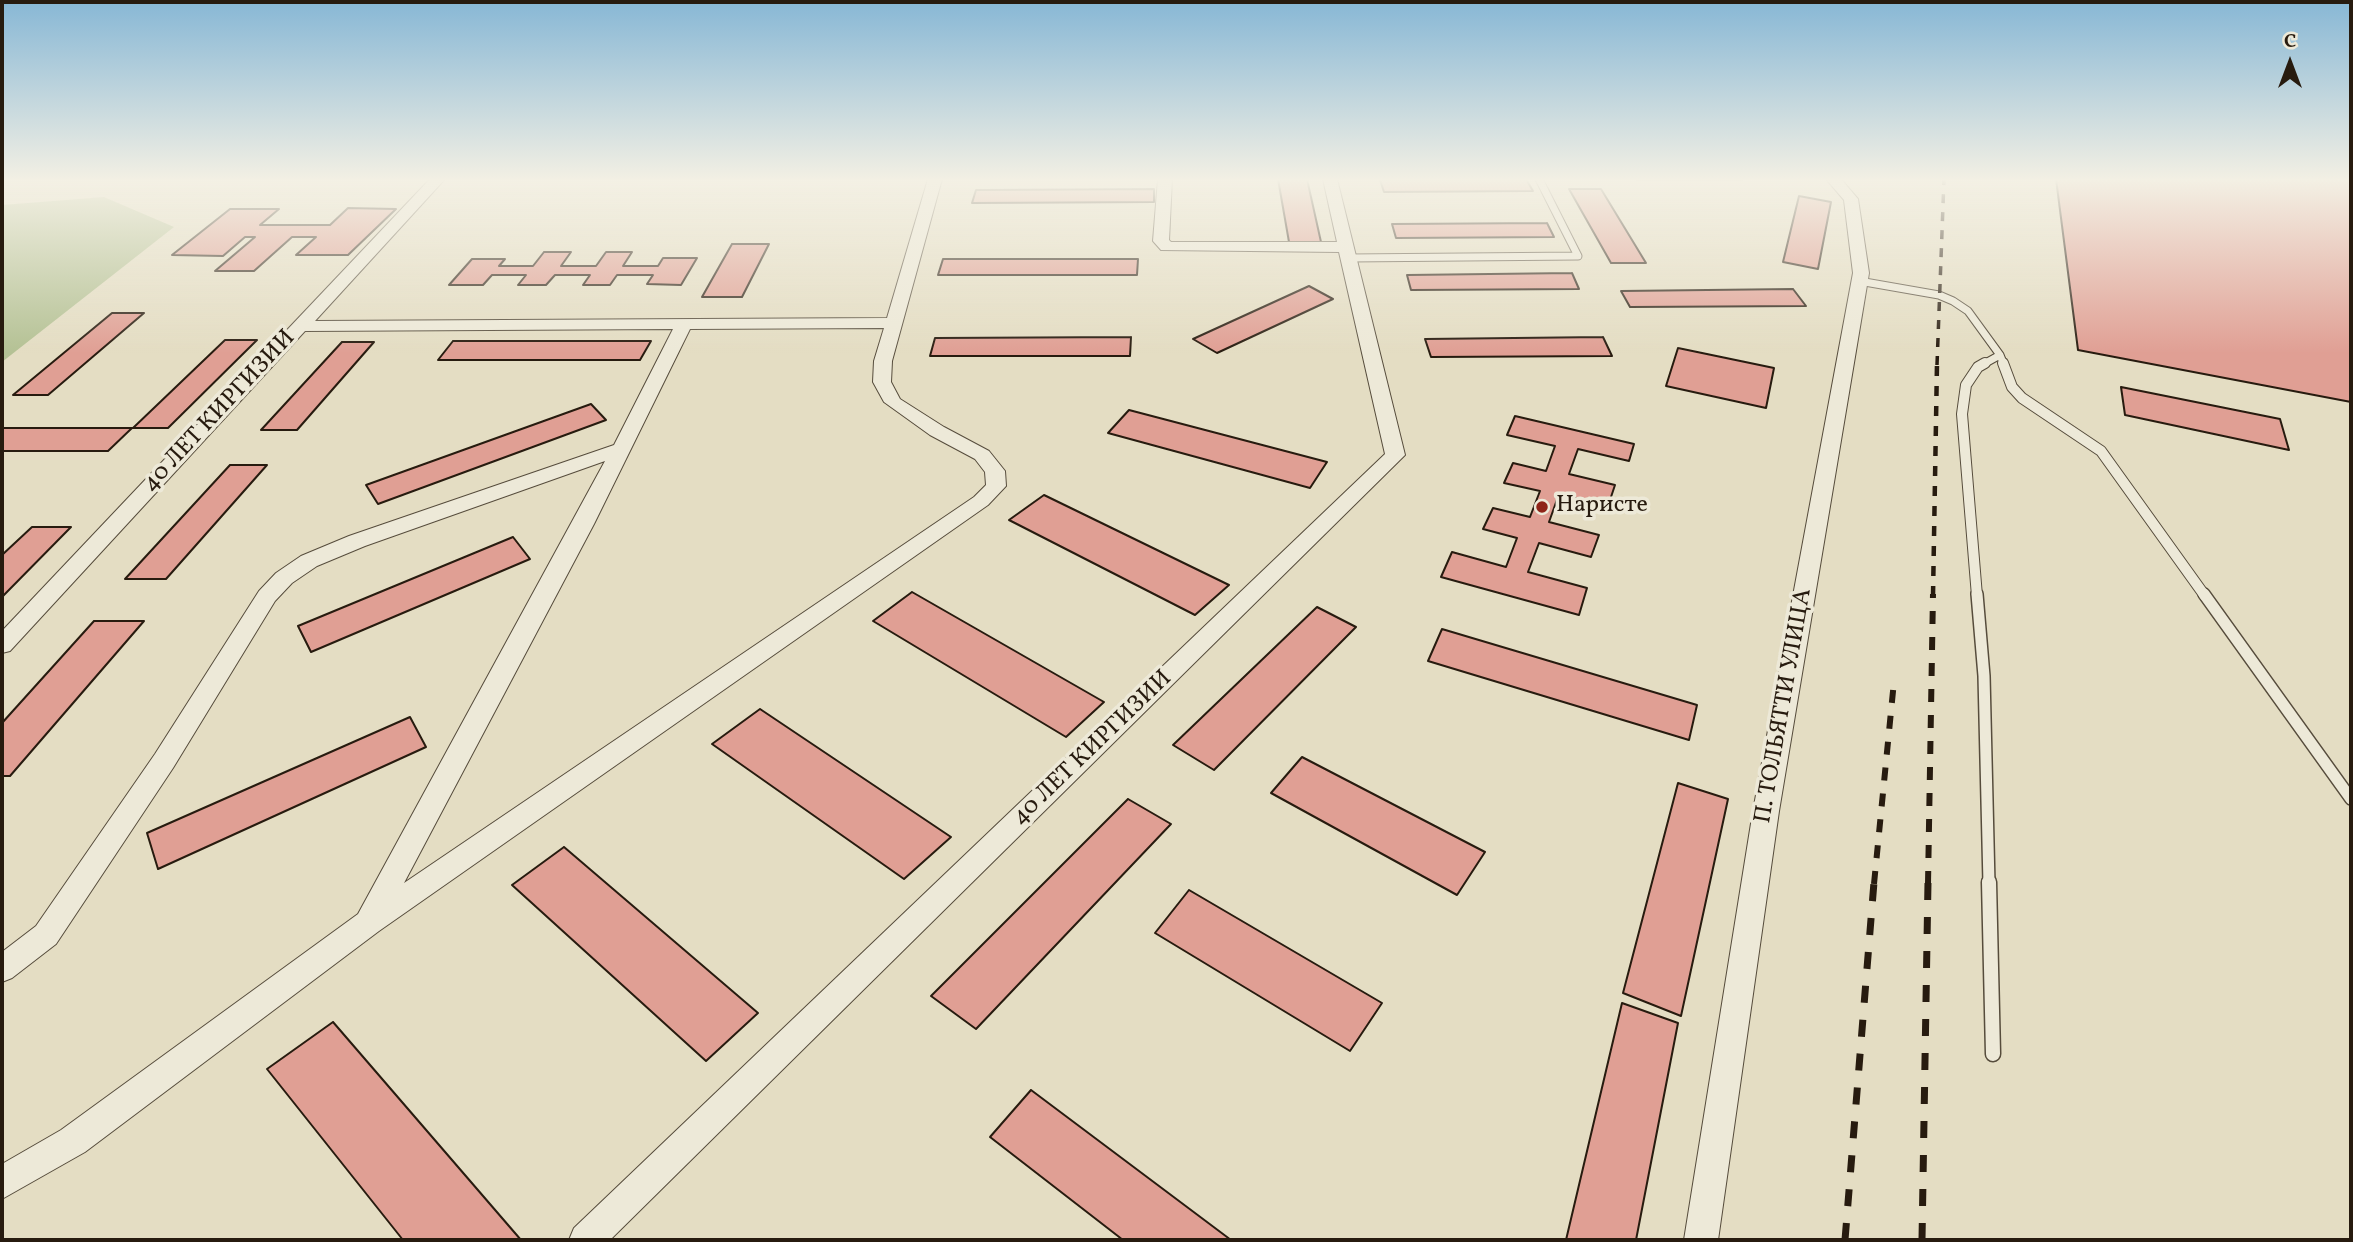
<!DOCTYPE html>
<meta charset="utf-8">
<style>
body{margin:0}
#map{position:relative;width:2353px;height:1242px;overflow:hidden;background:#e4ddc3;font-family:Vollkorn,serif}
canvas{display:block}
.frame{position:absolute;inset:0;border:4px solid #271b0f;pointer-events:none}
.north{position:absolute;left:2255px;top:28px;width:70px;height:70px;-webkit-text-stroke:5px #ede9d8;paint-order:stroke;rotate:0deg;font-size:19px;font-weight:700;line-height:28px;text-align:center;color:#271b0f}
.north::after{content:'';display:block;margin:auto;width:24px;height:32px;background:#271b0f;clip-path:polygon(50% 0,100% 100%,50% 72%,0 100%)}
</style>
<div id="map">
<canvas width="2353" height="1242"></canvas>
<div class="frame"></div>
<div class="north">С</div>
</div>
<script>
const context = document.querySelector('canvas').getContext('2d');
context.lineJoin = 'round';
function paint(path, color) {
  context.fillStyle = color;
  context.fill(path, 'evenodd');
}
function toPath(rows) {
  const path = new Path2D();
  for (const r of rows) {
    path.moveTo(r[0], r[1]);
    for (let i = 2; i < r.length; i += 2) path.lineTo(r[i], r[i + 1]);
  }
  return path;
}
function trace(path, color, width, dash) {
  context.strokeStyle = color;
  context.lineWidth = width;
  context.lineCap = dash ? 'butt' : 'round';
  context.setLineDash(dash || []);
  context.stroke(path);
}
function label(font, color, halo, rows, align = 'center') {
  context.font = font + ' Vollkorn,serif';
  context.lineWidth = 7;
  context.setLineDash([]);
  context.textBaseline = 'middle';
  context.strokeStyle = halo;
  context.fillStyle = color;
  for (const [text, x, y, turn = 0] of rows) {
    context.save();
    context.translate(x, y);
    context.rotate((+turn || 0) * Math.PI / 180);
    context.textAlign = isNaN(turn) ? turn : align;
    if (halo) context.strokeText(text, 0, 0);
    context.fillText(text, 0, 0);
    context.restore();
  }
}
paint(toPath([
 [104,197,174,227,2,362,2,205]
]), '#b4c194');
const building = toPath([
 [1278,179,1307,179,1321,242,1289,242,1278,179],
 [1526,179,1533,191,1384,192,1380,180,1526,179],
 [1636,179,1783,179,1637,180,1636,179],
 [2056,179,2351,179,2351,402,2078,350,2056,179],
 [1154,189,1154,202,972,203,976,190,1154,189],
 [1569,189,1601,189,1646,263,1611,263,1569,189],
 [1799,196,1831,202,1818,269,1783,262,1799,196],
 [348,208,396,209,348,255,296,255,316,237,292,237,254,271,215,271,255,237,245,237,223,256,172,255,230,209,279,209,260,225,330,225,348,208],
 [1547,223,1554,237,1396,238,1392,224,1547,223],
 [732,244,769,244,742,297,702,297,732,244],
 [544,252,571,252,561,266,596,266,606,252,632,252,623,266,658,266,663,258,697,258,681,285,647,284,653,275,617,275,610,285,583,285,590,275,555,275,546,285,518,285,526,275,492,275,483,285,449,285,472,259,505,259,499,266,533,266,544,252],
 [943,259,1138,259,1137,275,938,275,943,259],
 [1572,273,1579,289,1411,290,1407,275,1572,273],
 [1309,286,1333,299,1217,353,1193,339,1309,286],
 [1793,289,1806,306,1630,307,1621,291,1793,289],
 [112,313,144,313,48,395,13,395,112,313],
 [1131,337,1130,356,930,356,935,338,1131,337],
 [1603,337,1612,356,1431,357,1425,339,1603,337],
 [225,340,257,340,168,428,133,428,225,340],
 [453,341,651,341,640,360,438,360,453,341],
 [342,342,374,342,297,430,261,430,342,342],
 [1678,348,1774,368,1766,408,1666,386,1678,348],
 [2121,387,2280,419,2289,450,2125,415,2121,387],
 [591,404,606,420,378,504,366,485,591,404],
 [1129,410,1327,462,1310,488,1108,433,1129,410],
 [1515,416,1634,444,1629,461,1578,449,1569,474,1615,485,1608,506,1559,494,1549,522,1599,535,1591,557,1539,543,1528,572,1587,588,1579,615,1441,577,1452,552,1506,567,1517,538,1483,529,1493,508,1530,517,1540,491,1504,483,1513,463,1546,471,1555,446,1507,435,1515,416],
 [2,428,132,428,108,451,2,451,2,428],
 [230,465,267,465,166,579,125,579,230,465],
 [1044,495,1229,585,1195,615,1009,520,1044,495],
 [32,527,71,527,2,597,2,555,32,527],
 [513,537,530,559,311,652,298,626,513,537],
 [912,592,1104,702,1066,737,873,621,912,592],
 [1317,607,1356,627,1214,770,1173,745,1317,607],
 [94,621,144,621,10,776,2,776,2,723,94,621],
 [1442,629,1697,705,1689,740,1428,661,1442,629],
 [760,709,951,837,904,879,712,744,760,709],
 [410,717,426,747,158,869,147,833,410,717],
 [1302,757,1485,852,1457,895,1271,793,1302,757],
 [1678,783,1728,799,1681,1016,1623,993,1678,783],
 [1128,799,1171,824,976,1029,931,996,1128,799],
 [564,847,758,1013,706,1061,512,885,564,847],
 [1189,890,1382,1003,1350,1051,1155,933,1189,890],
 [1622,1003,1678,1023,1636,1240,1566,1240,1622,1003],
 [333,1022,521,1240,403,1240,267,1069,333,1022],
 [1031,1090,1231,1240,1123,1240,990,1137,1031,1090]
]);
paint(building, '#e09f94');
trace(building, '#271b0f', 2);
const serviceFar3 = toPath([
 [1349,258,1578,256,1539,179],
 [1859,281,1939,295,1953,301,1968,311,2000,355,2004,365],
 [1982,365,2000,355]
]);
const serviceFar2 = toPath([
 [2003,363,2012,387,2022,398,2101,451,2205,596],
 [1977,596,1962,414,1966,385,1978,367,1985,363]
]);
const serviceFar1 = toPath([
 [1977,594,1984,676,1989,884],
 [2204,594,2351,799]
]);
const service = toPath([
 [1989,882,1993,1054]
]);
const minor = toPath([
 [430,179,445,179,315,321,887,318,928,179,942,179,892,361,891,382,900,399,944,427,989,451,1005,471,1006,486,988,505,379,931,85,1152,2,1199,2,1164,61,1130,358,914,605,461,365,546,317,566,292,583,275,601,173,768,56,944,12,978,2,982,2,952,36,926,155,754,259,591,276,573,301,556,349,536,614,445,673,329,305,331,10,651,2,653,2,631,430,179],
 [884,328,874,361,873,382,884,402,930,435,975,459,985,472,986,485,974,497,404,883,594,524,690,329,884,328],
 [1158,179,1172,179,1169,240,1171,242,1337,242,1323,179,1337,179,1405,455,610,1240,569,1240,574,1228,1385,454,1339,252,1161,250,1153,241,1158,179],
 [1826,179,1841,179,1858,199,1869,273,1779,811,1718,1240,1684,1240,1753,811,1853,273,1844,200,1826,179]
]);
trace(serviceFar3, '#564c3c', 9);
trace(serviceFar2, '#564c3c', 12);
trace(serviceFar1, '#564c3c', 14);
trace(service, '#564c3c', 17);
trace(minor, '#564c3c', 2);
trace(serviceFar3, '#ede9d8', 7);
trace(serviceFar2, '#ede9d8', 10);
trace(serviceFar1, '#ede9d8', 11);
trace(service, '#ede9d8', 14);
paint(minor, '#ede9d8');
trace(toPath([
 [1937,365,1944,179]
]), '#271b0f', 3.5, [9, 9]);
trace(toPath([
 [1933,596,1937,363]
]), '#271b0f', 4.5, [10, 10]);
trace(toPath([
 [1874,884,1894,681],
 [1928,884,1933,594]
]), '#271b0f', 6, [13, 13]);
trace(toPath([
 [1845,1240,1874,882],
 [1922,1240,1928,882]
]), '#271b0f', 7, [17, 17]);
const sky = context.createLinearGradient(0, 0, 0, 353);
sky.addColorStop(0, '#87b7d5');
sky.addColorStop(0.51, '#f3f0e4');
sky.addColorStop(1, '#f3f0e400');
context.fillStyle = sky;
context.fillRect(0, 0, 2353, 353);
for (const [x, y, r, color] of [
 [1542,507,7,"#8f2418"]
]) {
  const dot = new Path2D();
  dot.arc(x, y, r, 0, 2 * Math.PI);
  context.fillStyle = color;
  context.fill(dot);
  trace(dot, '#ede9d8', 2.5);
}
label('24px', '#271b0f', '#ede9d8', [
 ["40 ЛЕТ КИРГИЗИИ",220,412,-47],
 ["П. ТОЛЬЯТТИ УЛИЦА",1785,706,-80],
 ["40 ЛЕТ КИРГИЗИИ",1093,749,-44]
]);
label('24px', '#271b0f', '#ede9d8', [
 ["Наристе",1556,507]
], 'left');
</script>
